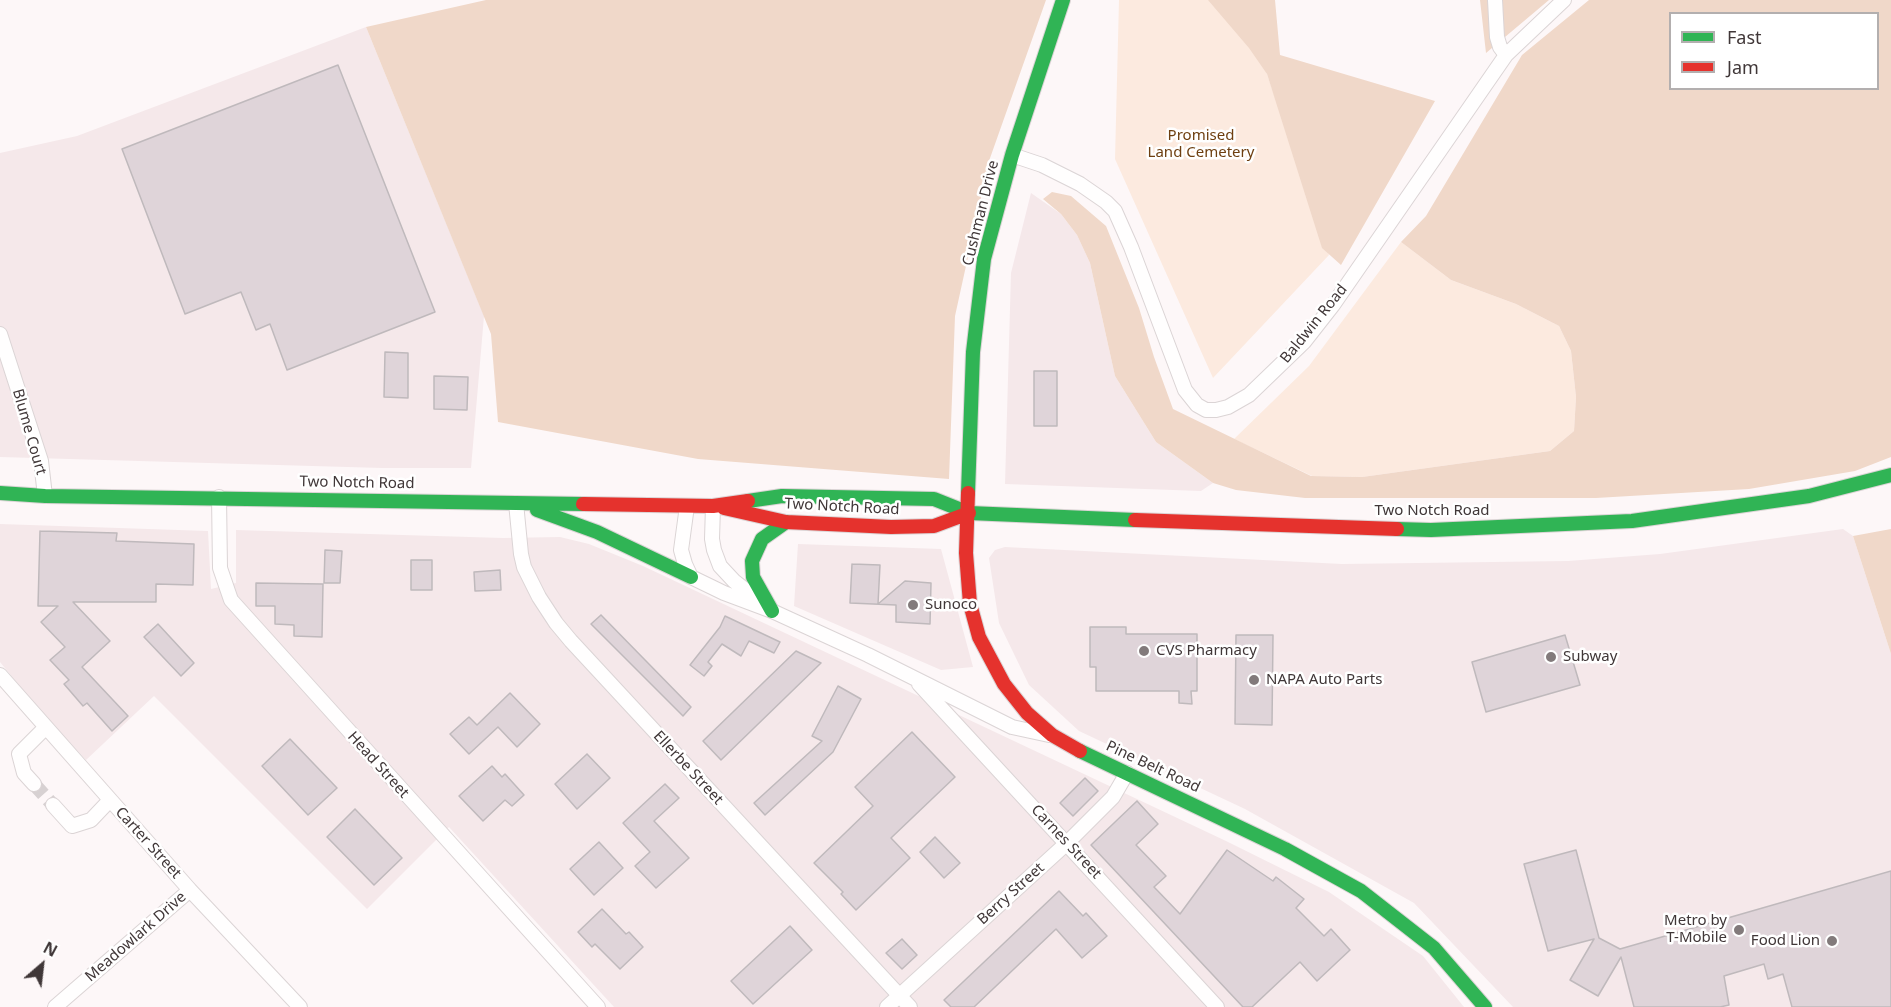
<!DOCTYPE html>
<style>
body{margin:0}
#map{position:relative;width:1891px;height:1007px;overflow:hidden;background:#fdf7f8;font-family:"Noto Sans",sans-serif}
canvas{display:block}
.legend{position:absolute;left:1669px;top:12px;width:210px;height:78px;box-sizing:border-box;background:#fff;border:2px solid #b3afaf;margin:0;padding:8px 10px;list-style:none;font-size:18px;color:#403738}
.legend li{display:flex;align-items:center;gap:12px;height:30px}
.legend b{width:30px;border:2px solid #b3afaf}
.north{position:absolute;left:12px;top:935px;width:60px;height:60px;-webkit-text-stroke:4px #fff;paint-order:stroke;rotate:28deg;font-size:16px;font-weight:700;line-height:24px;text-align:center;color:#403738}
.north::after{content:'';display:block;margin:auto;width:21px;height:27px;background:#403738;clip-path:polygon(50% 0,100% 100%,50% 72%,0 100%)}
</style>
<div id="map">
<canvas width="1891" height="1007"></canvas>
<ul class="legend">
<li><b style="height:8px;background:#30b455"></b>Fast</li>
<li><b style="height:8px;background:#e5322d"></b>Jam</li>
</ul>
<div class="north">N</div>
</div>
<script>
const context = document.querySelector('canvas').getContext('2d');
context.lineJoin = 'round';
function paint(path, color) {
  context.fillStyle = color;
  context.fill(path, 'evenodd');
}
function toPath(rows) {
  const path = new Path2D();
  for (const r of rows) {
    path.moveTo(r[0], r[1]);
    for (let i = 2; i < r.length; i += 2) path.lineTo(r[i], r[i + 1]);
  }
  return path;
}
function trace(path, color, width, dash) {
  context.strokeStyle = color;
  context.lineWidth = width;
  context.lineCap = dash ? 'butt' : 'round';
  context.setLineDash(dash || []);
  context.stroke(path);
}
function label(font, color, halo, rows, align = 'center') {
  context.font = font + ' "Noto Sans",sans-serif';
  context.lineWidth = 5;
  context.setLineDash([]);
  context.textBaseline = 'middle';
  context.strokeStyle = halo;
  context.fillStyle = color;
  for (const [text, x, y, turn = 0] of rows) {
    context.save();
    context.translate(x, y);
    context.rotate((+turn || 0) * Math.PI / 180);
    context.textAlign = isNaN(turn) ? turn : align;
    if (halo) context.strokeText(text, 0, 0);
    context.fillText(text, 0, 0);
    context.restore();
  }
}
paint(toPath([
 [366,27,484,316,471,468,382,468,0,457,0,153,77,136],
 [1031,193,1061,214,1077,235,1090,263,1115,376,1156,442,1213,483,1201,491,1005,484,1011,273],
 [0,524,208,531,211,589,236,583,236,530,503,538,560,537,589,544,643,566,1226,841,1329,892,1423,956,1464,1007,614,1007,449,827,367,909,154,696,86,760,35,705,0,662],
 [1843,529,1853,536,1891,654,1891,1007,1513,1007,1414,903,1245,809,1079,731,1029,685,999,623,989,558,995,550,1005,547,1342,564,1568,561,1660,554],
 [798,544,941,549,973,667,941,670,794,606]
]), '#f5e8ea');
paint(toPath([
 [1119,0,1246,0,1267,74,1329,255,1213,378,1115,159],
 [1401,242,1451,280,1516,304,1559,326,1571,351,1576,397,1574,431,1550,451,1362,477,1312,476,1234,439,1309,366]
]), '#fceadf');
paint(toPath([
 [486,0,1046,0,989,161,955,316,949,479,698,459,498,422,491,334,366,27],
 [1208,0,1275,0,1280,55,1435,101,1341,265,1322,248,1267,74,1249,48],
 [1480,0,1549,0,1486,53],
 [1589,0,1891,0,1891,457,1855,471,1749,489,1596,498,1305,498,1236,490,1213,483,1156,442,1115,376,1090,263,1077,235,1061,214,1043,199,1052,192,1071,196,1106,226,1139,308,1154,357,1173,409,1311,476,1362,477,1550,451,1574,431,1576,397,1571,351,1559,326,1516,304,1451,280,1401,242,1426,216,1522,55],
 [1670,14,1878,14,1878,88,1670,88],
 [1891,529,1891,654,1853,536]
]), '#f0d8c9');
const building = toPath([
 [338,65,435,312,287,370,270,324,256,330,241,292,185,314,122,149,338,65],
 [385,352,408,353,408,398,384,397,385,352],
 [1034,371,1057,371,1057,426,1034,426,1034,371],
 [434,376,468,377,467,410,434,409,434,376],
 [40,531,117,533,116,541,194,544,193,585,156,584,156,602,73,602,110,641,82,667,128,716,112,731,87,703,83,706,64,684,69,680,50,660,65,647,41,622,58,606,38,606,40,531],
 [325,550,342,551,340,583,324,583,325,550],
 [411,560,432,560,432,590,411,590,411,560],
 [852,564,880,565,878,604,905,581,931,583,930,624,896,622,896,605,850,603,852,564],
 [500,570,501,590,475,591,474,572,500,570],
 [256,583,323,584,322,637,294,636,294,625,275,624,275,606,256,606,256,583],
 [601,615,691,707,683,716,591,624,601,615],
 [725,616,780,642,774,653,749,641,741,656,722,644,708,662,712,666,704,676,690,665,720,627,725,616],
 [158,624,194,663,181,676,144,637,158,624],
 [1090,627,1126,627,1126,634,1197,634,1197,691,1191,691,1192,704,1179,703,1179,691,1096,691,1096,667,1090,667,1090,627],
 [1236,635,1273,635,1272,725,1235,724,1236,635],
 [1565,635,1580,685,1486,712,1472,662,1565,635],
 [796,651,821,663,721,760,703,741,796,651],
 [838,686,861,699,833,752,765,815,754,803,822,741,812,736,838,686],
 [510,693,540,724,517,747,498,727,469,754,450,734,469,717,477,725,510,693],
 [912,732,955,777,891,838,910,858,856,910,841,894,843,892,814,863,873,806,855,787,912,732],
 [290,739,337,788,308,815,262,766,290,739],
 [587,754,610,778,577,809,555,784,587,754],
 [492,766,502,777,505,774,524,795,512,806,505,800,483,821,459,796,492,766],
 [1085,778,1098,791,1073,816,1060,803,1085,778],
 [665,784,679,798,654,821,689,858,656,888,635,866,650,852,623,823,665,784],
 [1137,801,1158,824,1136,845,1166,876,1154,887,1180,914,1227,850,1273,881,1276,877,1304,899,1296,908,1324,936,1331,929,1350,950,1317,981,1300,962,1252,1007,1243,1007,1091,845,1137,801],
 [355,809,402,858,374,885,327,837,355,809],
 [935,837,960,863,944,878,920,852,935,837],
 [599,842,623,868,594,895,570,869,599,842],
 [1576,850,1599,938,1620,949,1891,871,1891,1007,1792,1007,1783,974,1768,979,1764,964,1724,976,1729,1005,1720,1007,1634,1007,1621,957,1598,996,1570,980,1594,939,1548,951,1524,864,1576,850],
 [1059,891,1083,916,1086,913,1107,936,1082,958,1056,929,974,1007,951,1007,944,1000,1059,891],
 [602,909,626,934,629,932,643,947,620,969,595,944,592,947,578,932,602,909],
 [790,926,812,950,753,1004,731,981,790,926],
 [902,939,917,955,902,969,886,953,902,939]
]);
paint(building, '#dfd4d9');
trace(building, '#bfb9bc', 1.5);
trace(toPath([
 [34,784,53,805]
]), '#d7d1d2', 14, [14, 7]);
const street = toPath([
 [1495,0,1497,37,1500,47,1506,55],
 [1012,155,1042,165,1080,184,1106,202,1115,211,1131,247,1185,390,1197,405,1206,410,1216,410,1228,407,1249,395,1304,342,1333,305,1506,55,1564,0],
 [0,334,41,461,45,496],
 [219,497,220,568,231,600,598,1007],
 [516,503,521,554,524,567,539,597,556,623,571,641,910,1007],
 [687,506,681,550,685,564,691,577,724,593,772,611,868,655,1012,727,1049,735],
 [713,506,712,539,714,550,720,566,734,581,763,604],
 [0,675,190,890,300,1007],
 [919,684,1217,1007],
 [34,784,24,773,19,754,45,728],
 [53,805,72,826,91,820,110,800],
 [55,1007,190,890],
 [887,1007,1067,843,1113,797,1127,773]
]);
const fast = toPath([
 [0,493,45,496,583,504],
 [968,493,973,352,984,259,1012,155,1063,0],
 [748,501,782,496,934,499,969,513,1135,520],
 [537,510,597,532,691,577],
 [1397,529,1431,530,1632,521,1809,496,1891,475],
 [772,611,753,577,752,561,762,539,786,522],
 [1080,751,1285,849,1361,891,1434,948,1485,1007]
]);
const jam = toPath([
 [968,493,966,553,970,604,979,637,1004,684,1027,713,1052,735,1080,751],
 [583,504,713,506,748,501],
 [724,508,786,522,891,527,934,526,969,513],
 [1135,520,1397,529]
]);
trace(street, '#dbd4d5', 16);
trace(fast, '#dbd4d5', 16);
trace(jam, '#dbd4d5', 16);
trace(street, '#fffefe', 14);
trace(fast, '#30b455', 14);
trace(jam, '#e5322d', 14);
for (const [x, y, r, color] of [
 [913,605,6,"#827a7b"],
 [1144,651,6,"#827a7b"],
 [1551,657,6,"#827a7b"],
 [1254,680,6,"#827a7b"],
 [1739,930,6,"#827a7b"],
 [1832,941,6,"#827a7b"]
]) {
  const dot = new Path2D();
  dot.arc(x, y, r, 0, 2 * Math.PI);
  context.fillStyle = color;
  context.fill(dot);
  trace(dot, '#fff', 2);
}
label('15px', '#6e3f10', '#fff', [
 ["Promised",1201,136],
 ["Land Cemetery",1201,153]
]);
label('15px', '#403738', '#fff', [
 ["Cushman Drive",981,213,-76],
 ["Baldwin Road",1314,324,-51],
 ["Blume Court",29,432,74],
 ["Two Notch Road",357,483,1],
 ["Two Notch Road",842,507,3],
 ["Two Notch Road",1432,511],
 ["Head Street",378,765,48],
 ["Pine Belt Road",1153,767,25],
 ["Ellerbe Street",688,768,47],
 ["Carnes Street",1066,842,47],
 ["Carter Street",148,843,48],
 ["Berry Street",1011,894,-42],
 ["Meadowlark Drive",136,937,-41]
]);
label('15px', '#403738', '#fff', [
 ["Sunoco",925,605],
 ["CVS Pharmacy",1156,651],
 ["Subway",1563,657],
 ["NAPA Auto Parts",1266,680],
 ["Metro by",1727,921,"right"],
 ["T-Mobile",1727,938,"right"],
 ["Food Lion",1820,941,"right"]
], 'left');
</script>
